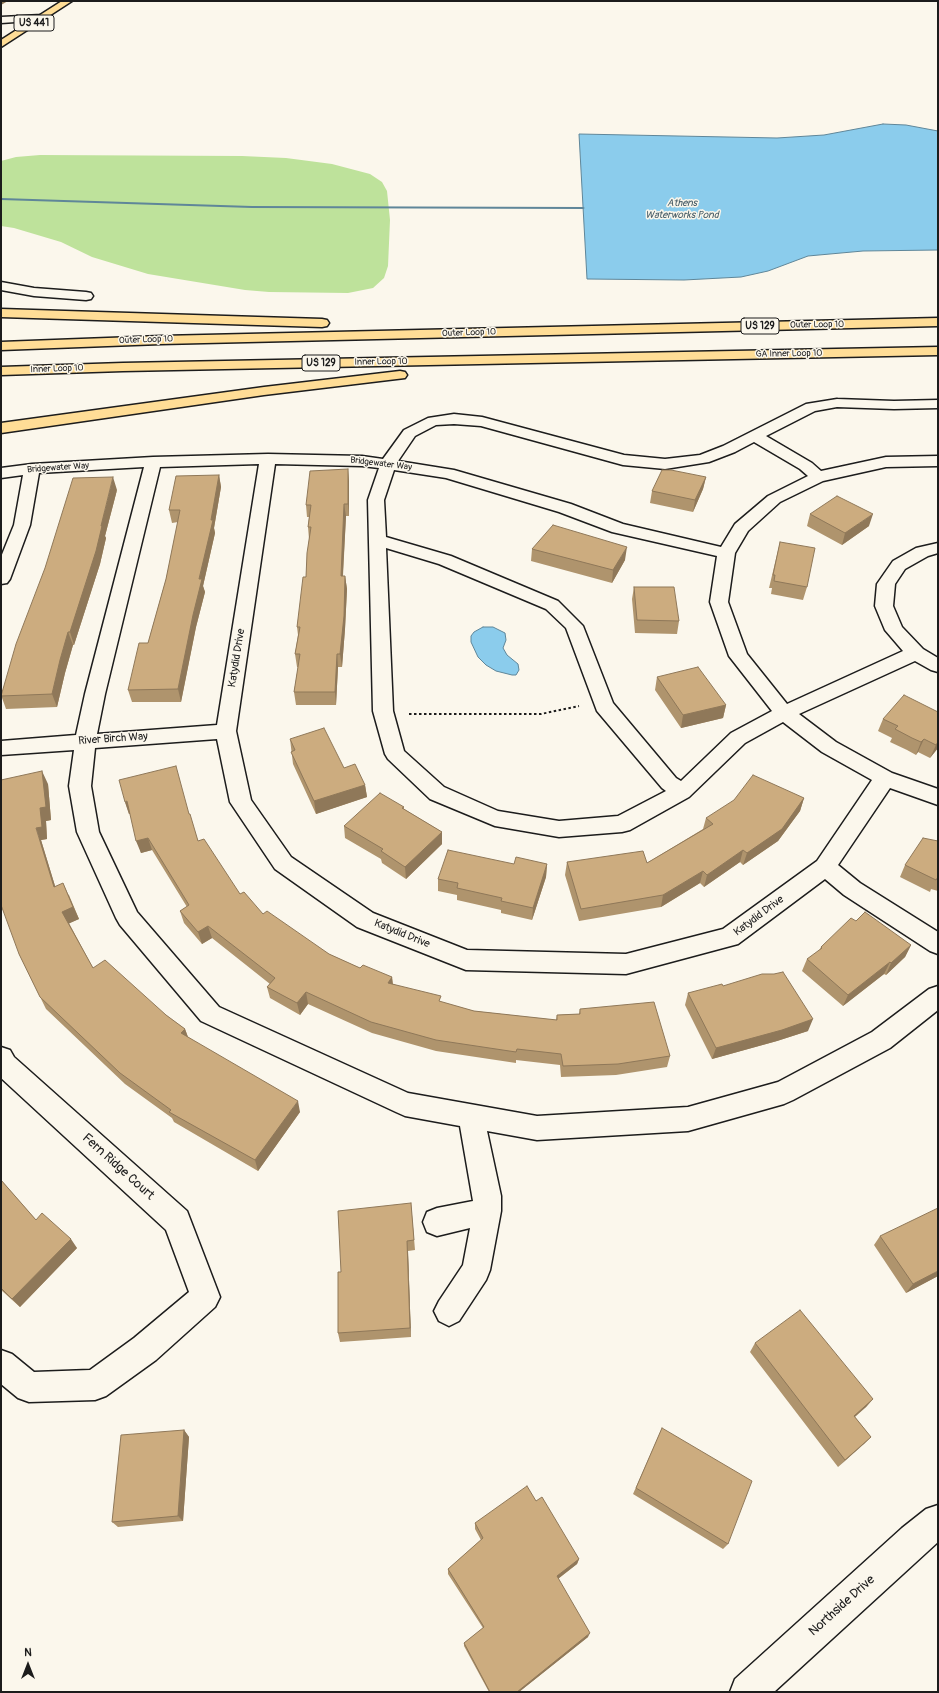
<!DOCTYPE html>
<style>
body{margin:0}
#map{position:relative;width:939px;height:1693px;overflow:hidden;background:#fbf7ec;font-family:Pangolin,sans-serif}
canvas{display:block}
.frame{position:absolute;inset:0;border:2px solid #1c1c1c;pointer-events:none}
.north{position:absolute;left:8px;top:1645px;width:40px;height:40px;-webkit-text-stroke:3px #fbf7ec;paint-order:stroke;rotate:0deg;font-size:11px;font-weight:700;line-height:16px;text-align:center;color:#1c1c1c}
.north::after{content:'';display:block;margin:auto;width:14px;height:18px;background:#1c1c1c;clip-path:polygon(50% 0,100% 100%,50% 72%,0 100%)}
</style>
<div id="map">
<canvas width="939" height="1693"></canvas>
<div class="frame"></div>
<div class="north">N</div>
</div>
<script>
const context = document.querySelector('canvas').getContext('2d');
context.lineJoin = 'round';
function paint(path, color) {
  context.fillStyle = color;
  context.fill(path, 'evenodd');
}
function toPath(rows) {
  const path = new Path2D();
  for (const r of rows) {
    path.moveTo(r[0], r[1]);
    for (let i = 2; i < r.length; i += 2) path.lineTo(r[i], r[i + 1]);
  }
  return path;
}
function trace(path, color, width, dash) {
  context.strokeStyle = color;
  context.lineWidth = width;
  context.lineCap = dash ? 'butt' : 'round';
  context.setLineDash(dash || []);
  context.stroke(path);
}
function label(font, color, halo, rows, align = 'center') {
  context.font = font + ' Pangolin,sans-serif';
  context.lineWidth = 3;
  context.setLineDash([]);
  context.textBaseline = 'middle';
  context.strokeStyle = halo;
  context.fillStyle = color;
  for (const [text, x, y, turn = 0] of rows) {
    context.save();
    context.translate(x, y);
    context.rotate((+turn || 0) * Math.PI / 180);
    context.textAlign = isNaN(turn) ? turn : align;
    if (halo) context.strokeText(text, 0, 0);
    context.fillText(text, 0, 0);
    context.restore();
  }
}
paint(toPath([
 [40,155,242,156,286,158,332,164,370,174,382,182,387,191,390,220,388,266,384,278,373,288,348,293,269,292,245,290,148,274,92,257,61,242,14,228,1,226,1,161,16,157]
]), '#bee29b');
const water = toPath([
 [883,124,906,125,938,131,938,250,863,251,808,256,768,271,741,277,684,280,587,279,579,134,777,138,824,135,883,124],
 [483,627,493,627,505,633,506,640,503,648,507,655,518,664,519,670,516,675,512,675,496,671,486,665,478,657,471,642,471,636,474,632,483,627]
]);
paint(water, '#8bccec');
trace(water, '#5f8699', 1);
paint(toPath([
 [1,198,252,206,583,207,585,208,583,209,252,208,1,200,1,198]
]), '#5f8699');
const minor = toPath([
 [42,15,45,16,46,18,45,20,1,23,1,17,42,15],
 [1,282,34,288,86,292,91,293,93,296,91,299,86,300,34,296,1,290,1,282],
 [837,399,894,401,938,400,938,408,894,409,837,407,815,411,766,436,812,463,821,471,886,457,938,456,938,466,886,467,823,481,780,502,748,531,735,553,728,602,747,654,787,704,903,651,885,630,875,606,877,584,893,561,916,548,938,543,938,553,928,556,905,569,895,584,893,606,902,627,923,649,938,658,938,672,931,670,915,661,799,714,836,742,892,773,938,789,938,805,890,788,838,865,860,883,938,932,938,954,930,951,844,895,825,879,738,944,626,974,466,970,357,927,275,869,230,802,217,739,95,748,91,786,99,832,137,912,219,1007,408,1093,537,1116,688,1107,778,1082,872,1032,929,989,938,986,938,1010,890,1048,793,1100,784,1104,688,1131,537,1140,487,1131,501,1196,501,1211,490,1270,486,1280,459,1321,449,1326,439,1321,434,1311,439,1301,463,1265,470,1228,437,1236,427,1232,423,1222,427,1212,437,1208,473,1201,460,1126,405,1116,396,1112,201,1021,120,925,116,918,77,832,69,786,74,750,1,755,1,741,76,735,85,694,144,467,39,473,30,525,10,579,7,583,1,584,1,557,14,525,23,475,1,478,1,468,32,464,153,457,268,454,362,456,383,459,404,430,428,418,454,414,482,417,624,455,665,459,700,455,723,446,806,404,837,399],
 [454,424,481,426,623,465,665,469,709,462,735,452,754,442,800,469,808,476,768,496,735,524,721,547,623,524,571,504,454,470,398,461,415,436,436,425,454,424],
 [259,464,217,725,97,734,105,694,160,467,259,464],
 [275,464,362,466,379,468,368,500,373,711,385,754,388,759,430,799,495,826,559,837,622,832,630,830,689,797,745,743,783,722,822,752,872,780,817,861,723,929,626,954,467,950,373,913,291,857,251,800,236,731,275,464],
 [394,470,446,478,559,512,612,532,717,556,710,602,729,656,772,711,731,733,681,781,676,778,613,703,583,626,558,601,451,556,386,537,384,500,394,470],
 [386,548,439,564,546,609,566,628,597,711,662,788,666,791,618,816,559,821,498,811,444,787,404,751,393,711,386,548],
 [1,1047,10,1050,14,1057,187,1211,220,1297,215,1307,156,1360,106,1396,95,1400,29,1402,18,1398,1,1384,1,1350,12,1354,34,1372,90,1370,134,1338,189,1292,166,1230,1,1078,1,1047],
 [938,1505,938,1542,774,1692,730,1692,735,1679,902,1528,926,1509,938,1505]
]);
const highway = toPath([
 [62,1,72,1,1,47,1,40,62,1],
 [1,309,322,319,327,320,329,323,327,326,322,327,1,317,1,309],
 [938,318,938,326,161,344,1,350,1,342,161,336,938,318],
 [938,347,938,355,123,371,1,375,1,367,123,363,938,347],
 [400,371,405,372,407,375,405,378,264,395,1,433,1,423,264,387,400,371]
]);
trace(minor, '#1c1c1c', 3);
trace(highway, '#1c1c1c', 3);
trace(toPath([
 [409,714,541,714,579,706]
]), '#1c1c1c', 2, [2.5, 2.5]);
paint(minor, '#fbf7ec');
paint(highway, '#ffdd96');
paint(toPath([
 [348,469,349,482,349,516,346,516,343,576,345,576,347,589,345,629,342,667,338,667,336,705,296,705,294,692,298,667,297,667,295,654,298,635,297,627,306,577,309,539,308,527,309,517,307,517,306,505],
 [219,475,221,487,214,528,215,533,203,586,205,592,196,627,181,702,132,702,128,690,148,643,166,579,178,522,172,523,169,510],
 [706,477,703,489,693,512,650,503,652,491],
 [117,490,105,536,106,538,100,564,74,645,73,645,65,673,57,707,6,709,1,695],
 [810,514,869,526,842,545,807,526],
 [780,542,807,587,803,600,771,594,772,588,769,588],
 [532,549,625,560,612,583,531,561],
 [634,587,679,621,677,634,635,633,632,599],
 [657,677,726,705,723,718,681,728,655,690],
 [938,712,938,748,930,758,918,752,916,755,907,750,890,742,892,738,878,731,883,719],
 [290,739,344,768,365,785,367,797,316,814,293,764],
 [48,784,51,820,46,821,47,839,41,840,55,886,69,895,79,919,69,923,93,968,166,1015,185,1029,188,1037,300,1112,258,1171,174,1122,172,1118,125,1084,46,1009,19,954],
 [804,798,800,811,778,841,743,865,740,862,704,887,700,883,661,907,579,921,565,875,567,862,647,863,703,829,706,818],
 [125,802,189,814,198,841,240,894,263,914,329,954,360,968,392,977,393,984,441,1002,474,1011,556,1020,557,1015,579,1014,580,1009,670,1056,667,1067,616,1075,561,1077,560,1065,516,1060,516,1063,436,1051,372,1033,308,1004,300,1015,270,998,267,987,270,984,212,938,202,944,184,923,180,911,187,907,152,850,141,853,130,814,129,814],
 [404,807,404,809,442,832,442,844,406,879,382,863,381,859,345,838,344,826],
 [938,841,938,891,931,889,930,892,900,877,905,865],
 [514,864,547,864,546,877,532,920,501,913,501,910,457,900,457,895,438,891,438,879],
 [856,921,911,945,905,957,886,975,884,974,843,1006,802,971,807,959,819,951,821,947],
 [723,986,808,1031,777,1041,712,1059,685,1005,688,993],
 [1,1180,36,1220,77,1248,20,1307,1,1290],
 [411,1203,415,1250,408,1251,411,1337,340,1342,338,1333,341,1272],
 [880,1236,938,1276,906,1293,874,1245],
 [755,1343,873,1399,866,1407,855,1417,871,1437,838,1467,750,1352],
 [662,1428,728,1544,723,1549,633,1494],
 [184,1430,189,1437,183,1521,118,1527,112,1522],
 [536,1501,579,1559,577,1564,558,1579,588,1637,519,1692,489,1692,464,1646,464,1643,483,1628,448,1574,448,1569,481,1540,475,1529,475,1523]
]), '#af946d');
paint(toPath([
 [1,1,8,1,1,5],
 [348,469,349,482,349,516,348,504],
 [219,475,221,487,214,528,215,533,203,586,205,592,196,627,181,702,178,689,211,520],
 [113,477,117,490,105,536,106,538,100,564,74,645,70,632,101,526],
 [706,477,703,489,693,512,695,500],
 [344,504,346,516,342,589,341,576],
 [873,514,869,526,842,545,845,533],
 [627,547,625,560,612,583,613,570],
 [345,576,347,589,345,629,342,667,340,654],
 [68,632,73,645,65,673,57,707,52,694,60,660],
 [337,654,338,667,336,705,335,692],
 [726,705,723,718,681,728,683,715],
 [924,739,918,752,916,755,921,742],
 [938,742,938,748,930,758,936,745],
 [42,771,48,784,51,820,46,821,47,839,41,840,59,899,54,887,36,828,40,808],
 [365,785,367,797,316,814,314,801],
 [804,798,800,811,778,841,743,865,747,853],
 [127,801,131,814,129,814,125,802],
 [442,832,442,844,406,879,405,867],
 [148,838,152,850,141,853,136,841],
 [743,850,740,862,704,887,707,875],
 [547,864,546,877,532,920,533,908],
 [703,871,700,883,661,907,663,895],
 [63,883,79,919,68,924,62,912],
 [208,926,212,938,202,944,198,932],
 [911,945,905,957,886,975,891,963],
 [890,962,884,974,843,1006,848,995],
 [392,977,393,989,388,983],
 [306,992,308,1004,300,1015,297,1003],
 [813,1019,808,1031,777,1041,712,1059,716,1048],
 [185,1029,189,1040,181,1033],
 [298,1101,300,1112,258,1171,255,1160],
 [71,1239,77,1248,20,1307,12,1299],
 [407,1241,408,1251,411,1337,410,1328],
 [938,1271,938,1276,906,1293,913,1284],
 [873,1399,866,1407,847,1423,854,1416],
 [184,1430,189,1437,183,1521,178,1516],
 [871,1437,864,1444,838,1467,845,1460],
 [579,1559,577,1564,555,1581,557,1576],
 [590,1633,588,1637,519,1692,517,1692]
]), '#8f7859');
const building = toPath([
 [348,469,348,504,344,504,341,576,345,576,344,616,340,654,337,654,335,692,294,692,300,654,295,654,300,627,297,627,303,577,306,577,307,553,311,527,308,527,311,505,306,505,310,471,348,469],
 [662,470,671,470,706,477,695,500,652,491,662,470],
 [219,475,211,520,213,520,199,579,202,579,193,615,178,689,128,690,139,643,148,643,166,579,180,510,169,510,176,476,219,475],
 [113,477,101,526,102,526,96,551,70,632,68,632,60,660,52,694,1,696,16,644,45,568,73,478,113,477],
 [837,496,873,514,845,533,810,514,837,496],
 [553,525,627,547,613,570,532,549,553,525],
 [780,542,815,548,807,587,774,581,775,575,773,575,780,542],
 [634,587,674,587,679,621,637,620,634,587],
 [698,667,726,705,683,715,657,677,698,667],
 [904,695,938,712,938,742,936,745,924,739,921,742,912,738,895,729,898,726,883,719,904,695],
 [324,728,344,768,355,764,365,785,314,801,291,752,295,750,290,739,324,728],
 [176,766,189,814,190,814,198,841,204,839,240,894,244,892,263,914,267,911,329,954,360,968,363,965,392,977,388,983,441,996,439,1001,474,1011,557,1020,557,1015,580,1014,580,1009,654,1002,670,1056,618,1064,563,1066,561,1054,517,1049,516,1052,436,1040,371,1022,306,992,297,1003,267,987,275,978,208,926,198,932,180,911,189,905,148,838,136,841,127,801,125,802,119,780,176,766],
 [42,771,46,807,40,808,42,827,36,828,54,887,63,883,73,907,62,912,93,968,105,960,166,1015,185,1029,181,1033,298,1101,255,1160,169,1112,171,1110,120,1073,40,997,19,954,1,905,1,780,42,771],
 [753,775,804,798,782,829,747,853,743,850,707,875,703,871,663,895,581,909,567,862,643,851,647,863,713,824,706,818,734,800,753,775],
 [380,793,404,807,402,808,442,832,405,867,381,851,383,849,344,826,380,793],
 [923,838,938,841,938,877,936,880,905,865,923,838],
 [448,850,514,864,516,857,547,864,533,908,501,901,502,898,457,888,458,883,438,879,448,850],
 [865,912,911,945,891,963,890,962,848,995,807,959,822,948,821,947,851,918,856,921,865,912],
 [783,972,813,1019,782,1030,716,1048,688,993,722,984,723,986,762,974,774,974,783,972],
 [1,1180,36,1220,42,1213,71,1239,12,1299,1,1288,1,1180],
 [411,1203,414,1240,407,1241,410,1328,338,1333,338,1272,341,1272,338,1211,411,1203],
 [938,1208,938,1271,913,1284,880,1236,938,1208],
 [800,1310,873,1399,854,1416,871,1437,845,1460,755,1343,800,1310],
 [662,1428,752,1481,728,1544,636,1488,662,1428],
 [184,1430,178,1516,112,1522,121,1435,184,1430],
 [527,1486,536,1501,542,1497,579,1559,557,1576,590,1633,517,1692,490,1692,464,1643,484,1627,448,1569,483,1538,475,1523,527,1486]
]);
paint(building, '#ccac7f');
trace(building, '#8f7859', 1);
label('9px', '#1c1c1c', '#fbf7ec', [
 ["Outer Loop 10",817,325,-1],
 ["Outer Loop 10",469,333,-2],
 ["Outer Loop 10",146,340,-2],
 ["GA Inner Loop 10",789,354,-1],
 ["Inner Loop 10",381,362,-1],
 ["Inner Loop 10",57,369,-2],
 ["Bridgewater Way",381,464,7],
 ["Bridgewater Way",58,468,-4]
]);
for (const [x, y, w] of [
 [34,23,40],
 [760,326,38],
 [321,363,38]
]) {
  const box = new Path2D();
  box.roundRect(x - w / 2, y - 8, w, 16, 3);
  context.fillStyle = '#fbf7ec';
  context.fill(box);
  trace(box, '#1c1c1c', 1);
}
label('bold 10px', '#1c1c1c', null, [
 ["US 441",34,23],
 ["US 129",760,326],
 ["US 129",321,363]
]);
label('italic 10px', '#435a65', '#fbf7ec', [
 ["Athens",682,203],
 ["Waterworks Pond",682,215]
]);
label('11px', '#1c1c1c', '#fbf7ec', [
 ["Katydid Drive",237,658,-81],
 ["River Birch Way",113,739,-4],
 ["Katydid Drive",759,916,-37],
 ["Katydid Drive",402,934,22]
]);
label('13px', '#1c1c1c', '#fbf7ec', [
 ["Fern Ridge Court",118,1167,42],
 ["Northside Drive",842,1606,-42]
]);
</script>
